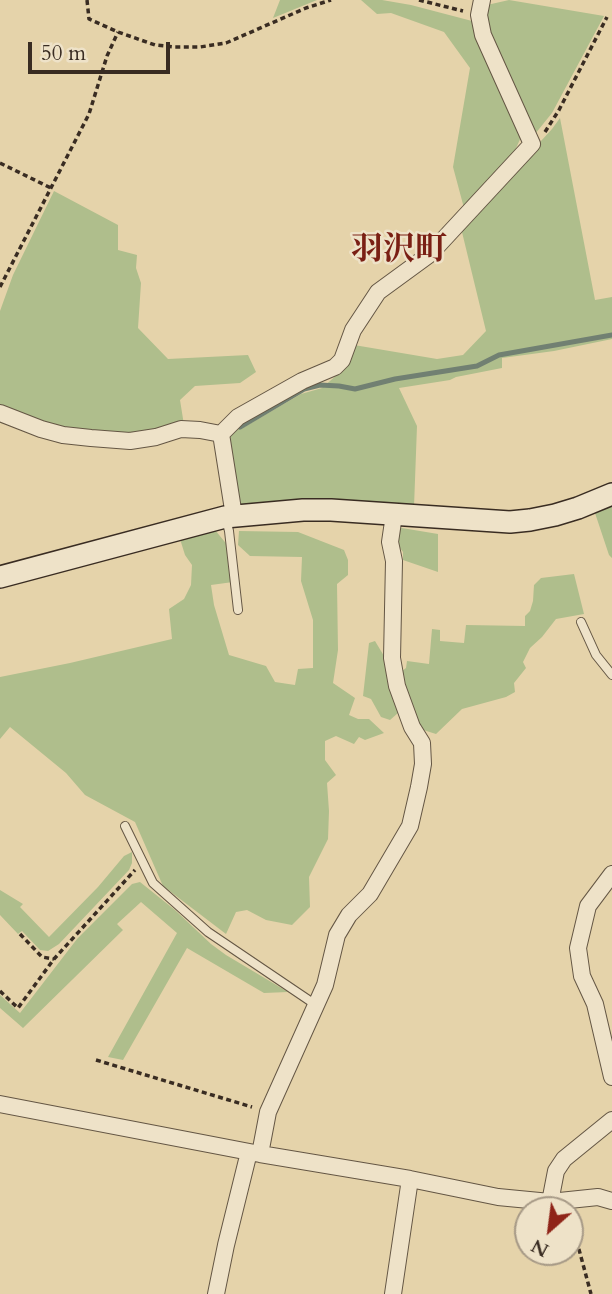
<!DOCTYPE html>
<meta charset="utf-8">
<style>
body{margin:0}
#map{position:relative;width:612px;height:1294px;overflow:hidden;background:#e5d3aa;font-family:Cardo,serif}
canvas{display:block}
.north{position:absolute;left:514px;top:1196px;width:70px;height:70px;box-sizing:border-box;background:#eee2c8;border:2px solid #a69986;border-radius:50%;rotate:208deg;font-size:19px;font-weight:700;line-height:28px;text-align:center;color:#392c22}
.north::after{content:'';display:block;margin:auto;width:24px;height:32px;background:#8f2418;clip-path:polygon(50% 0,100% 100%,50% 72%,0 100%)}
.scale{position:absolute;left:28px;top:42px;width:142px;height:32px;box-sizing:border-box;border:4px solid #392c22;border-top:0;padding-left:9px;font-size:21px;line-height:24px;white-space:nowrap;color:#392c22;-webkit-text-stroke:5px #eee2c8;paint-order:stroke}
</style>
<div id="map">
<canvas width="612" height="1294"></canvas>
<div class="north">N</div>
<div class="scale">50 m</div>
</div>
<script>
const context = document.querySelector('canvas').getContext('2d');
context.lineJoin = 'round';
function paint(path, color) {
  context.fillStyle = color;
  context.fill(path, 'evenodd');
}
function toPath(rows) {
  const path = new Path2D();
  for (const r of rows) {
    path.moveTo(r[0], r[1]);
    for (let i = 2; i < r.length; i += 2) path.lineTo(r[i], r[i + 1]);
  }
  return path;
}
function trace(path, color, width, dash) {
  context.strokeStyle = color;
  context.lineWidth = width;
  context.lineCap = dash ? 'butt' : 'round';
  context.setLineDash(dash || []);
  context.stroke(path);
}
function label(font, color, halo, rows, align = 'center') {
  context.font = font + ' Cardo,"Noto Serif JP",serif';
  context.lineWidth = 5;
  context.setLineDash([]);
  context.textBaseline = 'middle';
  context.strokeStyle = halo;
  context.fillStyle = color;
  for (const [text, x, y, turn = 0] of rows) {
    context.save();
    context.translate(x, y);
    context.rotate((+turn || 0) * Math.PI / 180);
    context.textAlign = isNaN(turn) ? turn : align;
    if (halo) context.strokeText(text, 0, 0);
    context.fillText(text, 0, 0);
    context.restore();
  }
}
paint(toPath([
 [280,0,317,0,273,18],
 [361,0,382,0,411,5,472,21,475,37,521,137,513,155,464,208,453,167,470,68,444,32,391,13,377,14],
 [509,0,604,16,552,113,535,134,487,29,487,5],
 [560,118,595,300,612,297,612,339,554,351,502,358,502,368,456,377,450,380,399,388,417,426,414,507,240,507,226,434,236,428,241,429,301,394,322,388,347,366,354,345,437,359,463,355,486,331,461,228,552,129],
 [54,191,118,225,118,250,137,255,136,268,141,283,138,328,168,359,248,355,256,372,240,383,195,386,180,400,184,425,157,435,65,431,0,423,0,311,13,275],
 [612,503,612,558,609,555,594,510],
 [396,527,438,534,438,572,403,560,403,552,392,538],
 [215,530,229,547,233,582,211,585,214,605,229,655,266,666,275,682,295,685,298,669,313,668,313,620,301,581,302,557,250,556,238,545,239,531,298,532,344,550,348,560,348,575,337,584,338,650,333,683,355,698,349,715,358,719,369,719,384,733,365,740,359,737,354,744,336,736,325,741,325,760,336,775,327,783,329,811,328,839,309,877,310,907,292,925,266,920,247,910,236,912,226,934,163,886,135,822,85,795,66,773,10,727,0,739,0,677,70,663,172,639,169,609,184,599,191,585,192,565,185,555,180,539],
 [574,574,584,614,556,619,542,637,530,648,523,662,526,668,514,683,515,692,506,697,462,709,436,734,417,728,411,712,398,713,390,720,381,717,371,699,363,696,369,643,375,641,387,661,402,671,406,668,407,661,429,664,432,629,440,630,440,641,464,643,466,625,525,626,525,616,530,611,533,601,534,585,541,578],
 [132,852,132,863,129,870,59,944,48,951,40,950,22,931,18,934,0,915,0,890,23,904,20,907,49,937,98,887,124,856],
 [140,882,175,910,211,944,226,955,288,992,264,993,187,948,123,1060,108,1057,177,933,141,902,117,924,123,930,23,1028,0,1008,0,995,20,1013,77,939,132,884]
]), '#afbe8c');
trace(toPath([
 [240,427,304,389,320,385,339,386,355,389,395,379,477,366,499,355,612,335]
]), '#718072', 5);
const lane = toPath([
 [226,519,229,531,238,610],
 [581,622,596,655,612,675],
 [125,826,153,883,208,932,316,1005]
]);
const street = toPath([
 [0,413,41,429,63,435,91,438,130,441,156,437,181,429,200,430,221,434],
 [234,516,221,434,238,417,302,381,335,367,342,360,353,330,378,292,430,254,532,144,483,35,479,15,482,0],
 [612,874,588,906,578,948,582,976,595,1004,612,1077],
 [0,1104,260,1154,410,1179,498,1197,550,1202,598,1197,612,1201],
 [260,1154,268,1112,325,985,337,935,349,915,370,894,410,826,419,787,423,764,422,743,412,727,397,686,392,658,394,561,390,542,394,515],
 [550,1202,556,1171,564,1159,612,1120],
 [216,1294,226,1245,249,1152],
 [393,1294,410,1179]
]);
const secondary = toPath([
 [0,577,225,517,303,510,331,510,510,522,530,520,555,515,578,508,612,494]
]);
trace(lane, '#645644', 10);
trace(street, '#645644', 18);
trace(secondary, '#392c22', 24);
trace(toPath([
 [87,0,89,19,118,32,155,45,175,47,200,47,226,43,306,8,331,0],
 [419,0,463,11],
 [545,132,559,110,607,17],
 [0,163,51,188],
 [0,287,89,114,107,56,118,32],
 [20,934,42,957,54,959],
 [0,991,18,1008,54,959,135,870],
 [96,1060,252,1107],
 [570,1216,591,1294]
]), '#392c22', 3.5, [5, 3.5]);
trace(lane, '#eee2c8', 8);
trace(street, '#eee2c8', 16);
trace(secondary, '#eee2c8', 21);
label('bold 32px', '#7a1f14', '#eee2c8', [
 ["羽沢町",399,252]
]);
</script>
